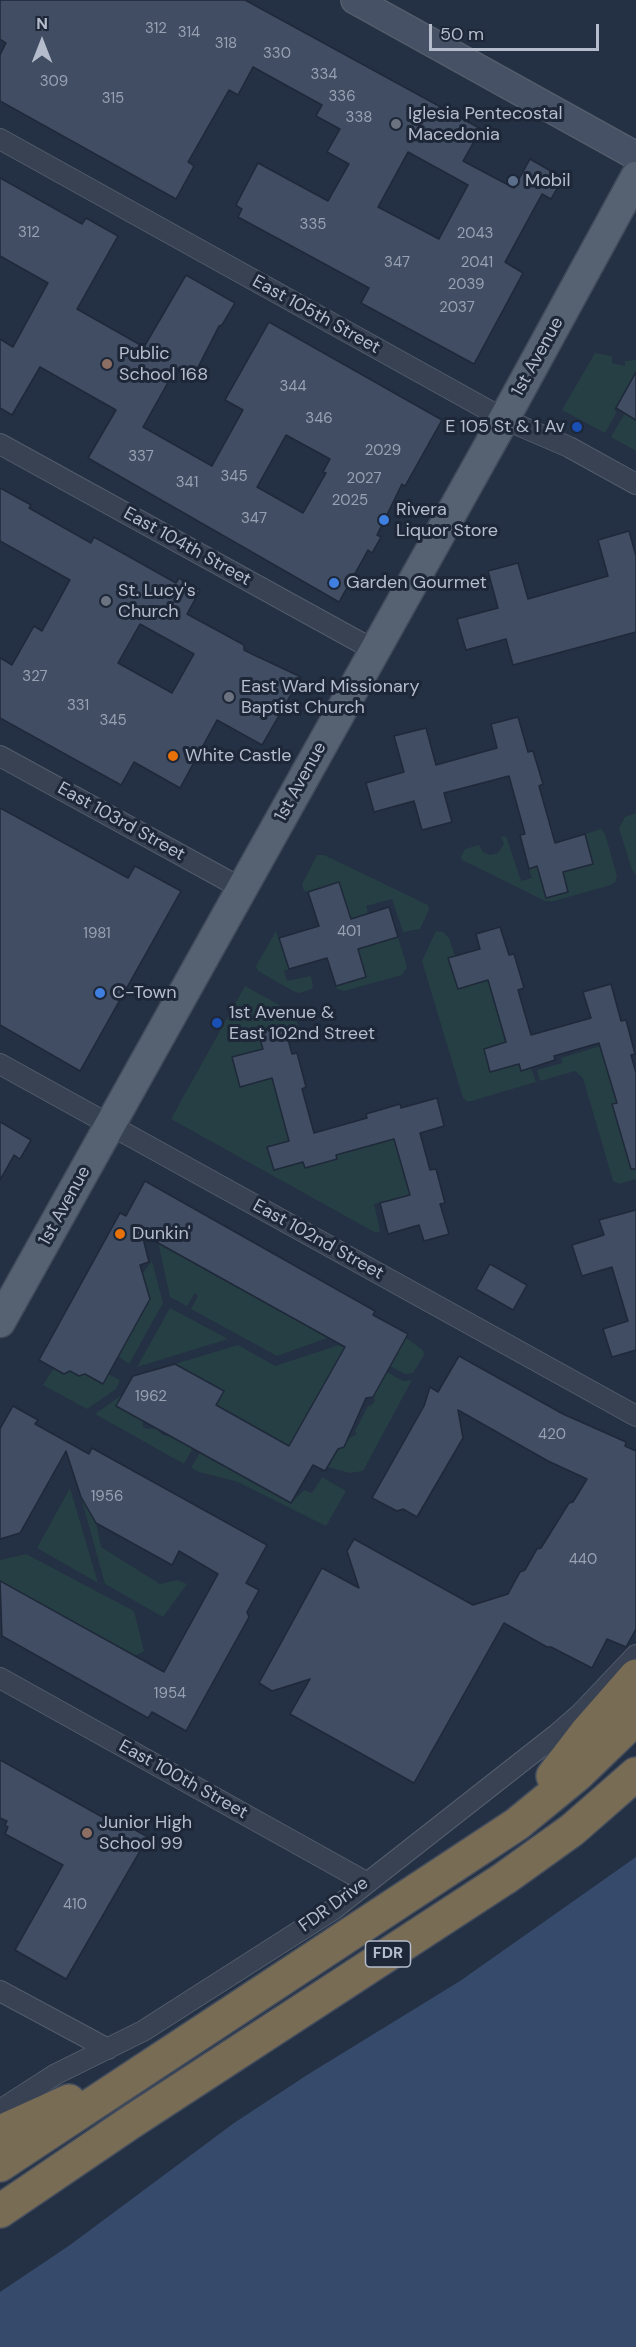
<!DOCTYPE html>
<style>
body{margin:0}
#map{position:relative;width:636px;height:2347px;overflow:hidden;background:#243043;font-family:"DM Sans",sans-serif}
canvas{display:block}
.north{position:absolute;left:12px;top:12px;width:60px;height:60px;-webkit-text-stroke:4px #1d2738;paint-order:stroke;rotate:0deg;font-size:16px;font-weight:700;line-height:24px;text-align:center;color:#b5bdcc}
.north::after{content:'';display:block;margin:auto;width:21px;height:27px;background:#b5bdcc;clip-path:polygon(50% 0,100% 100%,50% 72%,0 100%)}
.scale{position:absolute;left:429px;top:24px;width:170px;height:27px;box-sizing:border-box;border:3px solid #b5bdcc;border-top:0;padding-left:8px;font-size:18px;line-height:21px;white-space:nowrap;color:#b5bdcc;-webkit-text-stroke:4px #1d2738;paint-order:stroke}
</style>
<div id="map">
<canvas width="636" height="2347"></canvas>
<div class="north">N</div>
<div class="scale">50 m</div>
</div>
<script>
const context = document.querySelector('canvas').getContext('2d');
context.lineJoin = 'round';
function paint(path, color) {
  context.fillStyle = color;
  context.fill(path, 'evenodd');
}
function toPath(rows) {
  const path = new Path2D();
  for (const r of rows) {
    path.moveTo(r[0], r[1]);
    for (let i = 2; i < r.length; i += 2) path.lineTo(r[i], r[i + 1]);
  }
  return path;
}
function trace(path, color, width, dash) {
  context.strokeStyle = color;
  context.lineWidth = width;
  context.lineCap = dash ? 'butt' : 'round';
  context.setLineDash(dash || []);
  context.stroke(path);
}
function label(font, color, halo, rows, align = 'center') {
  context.font = font + ' "DM Sans",sans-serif';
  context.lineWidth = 6;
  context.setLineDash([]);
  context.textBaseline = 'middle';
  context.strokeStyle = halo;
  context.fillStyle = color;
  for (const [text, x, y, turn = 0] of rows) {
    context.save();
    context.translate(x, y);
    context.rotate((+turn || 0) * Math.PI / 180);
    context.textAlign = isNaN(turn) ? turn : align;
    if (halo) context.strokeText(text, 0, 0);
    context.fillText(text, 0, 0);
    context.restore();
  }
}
paint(toPath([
 [595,353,612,356,612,363,625,366,625,361,636,360,636,382,629,383,614,410,617,412,605,433,562,410],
 [625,413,636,420,636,451,611,437],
 [636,813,636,875,632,870,619,828,625,817],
 [601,829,605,834,617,876,615,882,611,885,554,901,545,901,462,860,461,857,465,849,479,845,483,852,490,855,498,853,504,844,501,837,506,836,521,881,532,878,529,869,537,866,546,898,568,892,563,872,593,864,585,834],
 [317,855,324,855,428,905,429,910,420,929,403,932,392,899,366,906,368,914,351,919,339,882,308,892,304,891,302,884],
 [276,931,289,969,284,971,287,981,311,976,313,988,310,990,299,993,293,991,258,971,256,966],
 [436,931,443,932,449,938,455,956,449,958,458,989,488,980,505,1042,484,1049,490,1072,519,1064,521,1070,531,1068,536,1082,468,1102,463,1098,422,961],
 [398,937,407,967,402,975,344,991,337,989,336,986,366,977,358,949],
 [245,986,294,1013,301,1035,299,1040,289,1042,258,1032,263,1049,232,1057,240,1087,272,1078,289,1141,268,1147,274,1169,303,1162,305,1168,337,1159,336,1155,394,1139,410,1195,374,1204,380,1231,376,1233,171,1119],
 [600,1046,617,1103,612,1105,622,1138,636,1159,636,1179,619,1184,613,1181,583,1078,575,1071,540,1081,537,1070,562,1063,561,1058],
 [158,1242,193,1263,200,1262,202,1268,258,1299,261,1294,278,1304,276,1309,303,1324,310,1323,320,1329,318,1332,327,1338,277,1356,191,1309,198,1296,195,1293,187,1306,170,1297],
 [152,1261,163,1303,129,1364,118,1356,150,1299,143,1273],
 [170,1308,228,1339,137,1367],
 [406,1338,423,1350,424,1355,413,1373,405,1374,390,1366],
 [238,1345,275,1366,339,1345,345,1348,287,1451,214,1409,224,1391,175,1364],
 [54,1368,70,1371,79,1376,85,1374,99,1382,105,1380,108,1374,120,1380,116,1389,87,1409,43,1385],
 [387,1372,403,1381,412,1380,363,1471,350,1473,327,1467,338,1449,344,1447,348,1439,357,1434,355,1431,368,1406,372,1405,375,1400,373,1397],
 [123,1394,142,1419,143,1427,147,1429,157,1428,162,1435,174,1437,193,1448,184,1464,95,1414],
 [201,1453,291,1503,304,1490,312,1493,322,1477,346,1491,326,1526,238,1482,199,1472,191,1468,199,1454],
 [70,1488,98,1583,37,1548],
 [81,1497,96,1523,101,1547,160,1584,177,1580,187,1584,163,1617,105,1584],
 [26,1554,134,1611,144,1651,130,1659,0,1581,0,1560]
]), '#263f44');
paint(toPath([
 [636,1857,636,2347,0,2347,0,2292,70,2245,234,2123,307,2075,460,1981]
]), '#364a6b');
const building = toPath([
 [0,0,245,0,481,129,463,161,514,188,530,159,563,178,551,199,542,194,505,262,523,273,474,364,361,303,369,288,238,217,242,209,236,205,258,163,328,201,349,164,327,152,340,129,316,116,322,105,253,67,238,95,229,90,188,162,194,166,176,199,0,101,0,55,6,43,0,39,0,0],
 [408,152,468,185,439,239,378,207,408,152],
 [0,178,82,224,86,218,118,236,77,309,144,347,186,275,235,303,222,325,219,326,193,377,176,368,143,427,212,466,243,410,225,400,269,322,442,420,405,486,402,484,377,535,381,537,372,553,368,550,339,602,88,458,116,410,40,367,12,415,0,408,0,339,13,347,48,283,0,256,0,178],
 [286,435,330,459,323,472,326,473,303,513,257,487,286,435],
 [636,372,636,420,616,408,636,372],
 [0,488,31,505,29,508,91,543,94,537,176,583,179,578,200,590,187,614,244,645,244,650,254,655,301,677,262,745,217,720,180,788,134,762,121,785,0,718,0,658,12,665,34,626,42,631,70,580,0,541,0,488],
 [140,624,194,654,172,693,118,663,140,624],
 [629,531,636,556,636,632,513,665,506,639,466,650,457,619,498,608,488,571,518,563,528,599,608,576,598,540,629,531],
 [518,717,528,752,533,751,543,784,539,786,555,843,585,834,593,864,563,872,568,892,546,898,537,866,529,869,520,835,525,834,509,776,444,793,452,822,422,830,414,801,374,812,366,783,404,772,394,736,426,728,436,765,497,748,491,724,518,717],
 [0,808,128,878,135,866,181,891,80,1071,0,1025,0,808],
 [339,882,351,919,389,907,398,937,358,949,366,977,336,986,327,958,289,969,279,938,319,926,308,892,339,882],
 [500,927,509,955,514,954,524,988,518,990,531,1035,591,1018,583,992,611,984,621,1021,626,1020,635,1054,631,1055,636,1073,636,1169,631,1169,612,1104,617,1103,599,1043,554,1056,555,1060,521,1071,519,1064,490,1072,484,1049,506,1042,488,980,458,989,448,958,480,949,476,934,500,927],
 [284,1025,292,1054,297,1053,306,1087,302,1089,314,1133,367,1118,366,1114,400,1104,401,1108,437,1098,444,1126,420,1133,430,1170,436,1169,445,1203,440,1204,449,1234,424,1241,419,1225,388,1234,380,1203,410,1195,394,1139,336,1155,337,1159,305,1168,303,1162,274,1170,267,1147,289,1141,272,1078,240,1087,232,1057,263,1049,258,1032,284,1025],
 [0,1122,31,1140,20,1159,14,1155,0,1180,0,1122],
 [145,1181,375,1311,373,1315,408,1334,373,1397,366,1398,344,1447,338,1449,325,1471,313,1465,291,1503,116,1406,133,1376,175,1364,224,1391,216,1405,289,1446,345,1347,142,1234,149,1262,140,1265,150,1299,103,1384,85,1374,79,1376,70,1371,64,1374,39,1360,120,1213,126,1216,145,1181],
 [636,1210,636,1350,612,1357,603,1329,628,1321,612,1267,582,1276,572,1245,604,1235,599,1220,636,1210],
 [490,1264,527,1285,513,1310,476,1289,490,1264],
 [459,1356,563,1414,626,1442,625,1446,636,1451,636,1629,626,1647,607,1639,592,1668,551,1647,547,1647,504,1623,414,1783,290,1714,310,1679,272,1691,259,1683,322,1568,359,1588,347,1551,354,1539,473,1605,508,1594,520,1572,525,1570,537,1549,541,1548,569,1503,573,1502,587,1479,548,1461,458,1410,463,1438,417,1517,403,1509,397,1511,372,1498,424,1406,430,1387,438,1392,459,1356],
 [13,1406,38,1420,35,1424,89,1454,92,1448,267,1545,246,1583,259,1590,247,1612,249,1617,186,1731,152,1712,148,1718,2,1636,0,1581,164,1672,218,1574,179,1551,172,1565,96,1523,81,1497,66,1451,20,1533,0,1539,0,1429,13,1406],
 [0,1760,122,1828,124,1824,148,1837,66,1979,15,1950,63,1865,5,1834,8,1827,5,1825,7,1821,0,1818,0,1760]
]);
paint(building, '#404d63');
trace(building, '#1f293a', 1.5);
const minor = toPath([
 [0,139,504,419,569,447,636,484],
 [0,444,374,650],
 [0,756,241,888],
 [0,1064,636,1416],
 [0,1678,366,1882],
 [0,1991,108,2049],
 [0,2110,56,2074,143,2031,334,1909,557,1734,581,1713,636,1655]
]);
const secondary = toPath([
 [355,0,636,156]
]);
const primary = toPath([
 [0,1322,504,419,636,177]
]);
const motorway = toPath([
 [553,1776,586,1733,636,1676],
 [0,2132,69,2101],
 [0,2165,517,1824,578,1774,636,1718],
 [0,2211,131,2122,505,1878,572,1830,636,1774]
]);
trace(minor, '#535d6c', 22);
trace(secondary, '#535d6c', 30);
trace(primary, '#424b5b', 33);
trace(motorway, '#434d5d', 36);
trace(minor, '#384252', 20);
trace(secondary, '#465166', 27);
trace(primary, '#566172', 30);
trace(motorway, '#796c55', 33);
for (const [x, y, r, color] of [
 [396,124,6,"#6b7280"],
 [513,181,6,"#5c6f8a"],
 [107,364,6,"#8d6e63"],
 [577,427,6,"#1a4fb4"],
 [384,520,6,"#3f7fe0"],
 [334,583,6,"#3f7fe0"],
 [106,601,6,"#6b7280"],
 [229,697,6,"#6b7280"],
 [173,756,6,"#e8710a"],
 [100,993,6,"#3f7fe0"],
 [217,1023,6,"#1a4fb4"],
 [120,1234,6,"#e8710a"],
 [87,1833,6,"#8d6e63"]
]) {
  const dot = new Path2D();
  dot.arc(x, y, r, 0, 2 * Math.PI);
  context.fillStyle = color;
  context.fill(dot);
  trace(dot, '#1d2738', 2);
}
label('15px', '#98a1b2', null, [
 ["312",156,29],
 ["314",189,33],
 ["318",226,44],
 ["330",277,54],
 ["334",324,75],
 ["309",54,82],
 ["336",342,97],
 ["315",113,99],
 ["338",359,118],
 ["335",313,225],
 ["312",29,233],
 ["2043",475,234],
 ["347",397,263],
 ["2041",477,263],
 ["2039",466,285],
 ["2037",457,308],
 ["344",293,387],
 ["346",319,419],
 ["2029",383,451],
 ["337",141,457],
 ["345",234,477],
 ["2027",364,479],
 ["341",187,483],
 ["2025",350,501],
 ["347",254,519],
 ["327",35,677],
 ["331",78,706],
 ["345",113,721],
 ["401",349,932],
 ["1981",97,934],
 ["1962",151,1397],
 ["420",552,1435],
 ["1956",107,1497],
 ["440",583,1560],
 ["1954",170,1694],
 ["410",75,1905]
]);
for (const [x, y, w] of [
 [388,1954,45]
]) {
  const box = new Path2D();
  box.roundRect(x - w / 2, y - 13, w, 26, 4.5);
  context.fillStyle = '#1d2738';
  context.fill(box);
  trace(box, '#b5bdcc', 1.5);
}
label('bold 16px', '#b5bdcc', null, [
 ["FDR",388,1954]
]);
label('18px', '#b5bdcc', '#1d2738', [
 ["Iglesia Pentecostal",408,114],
 ["Macedonia",408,135],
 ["Mobil",525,181],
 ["Public",119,354],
 ["School 168",119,375],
 ["E 105 St & 1 Av",565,427,"right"],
 ["Rivera",396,510],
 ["Liquor Store",396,531],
 ["Garden Gourmet",346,583],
 ["St. Lucy's",118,591],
 ["Church",118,612],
 ["East Ward Missionary",241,687],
 ["Baptist Church",241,708],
 ["White Castle",185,756],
 ["C-Town",112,993],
 ["1st Avenue &",229,1013],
 ["East 102nd Street",229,1034],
 ["Dunkin'",132,1234],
 ["Junior High",99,1823],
 ["School 99",99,1844]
], 'left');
label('18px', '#b5bdcc', '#1d2738', [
 ["East 105th Street",316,315,29],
 ["1st Avenue",538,357,-61],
 ["East 104th Street",187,547,29],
 ["1st Avenue",301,782,-61],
 ["East 103rd Street",121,822,29],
 ["1st Avenue",65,1206,-61],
 ["East 102nd Street",318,1240,29],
 ["East 100th Street",183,1780,29],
 ["FDR Drive",334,1905,-36]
]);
</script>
